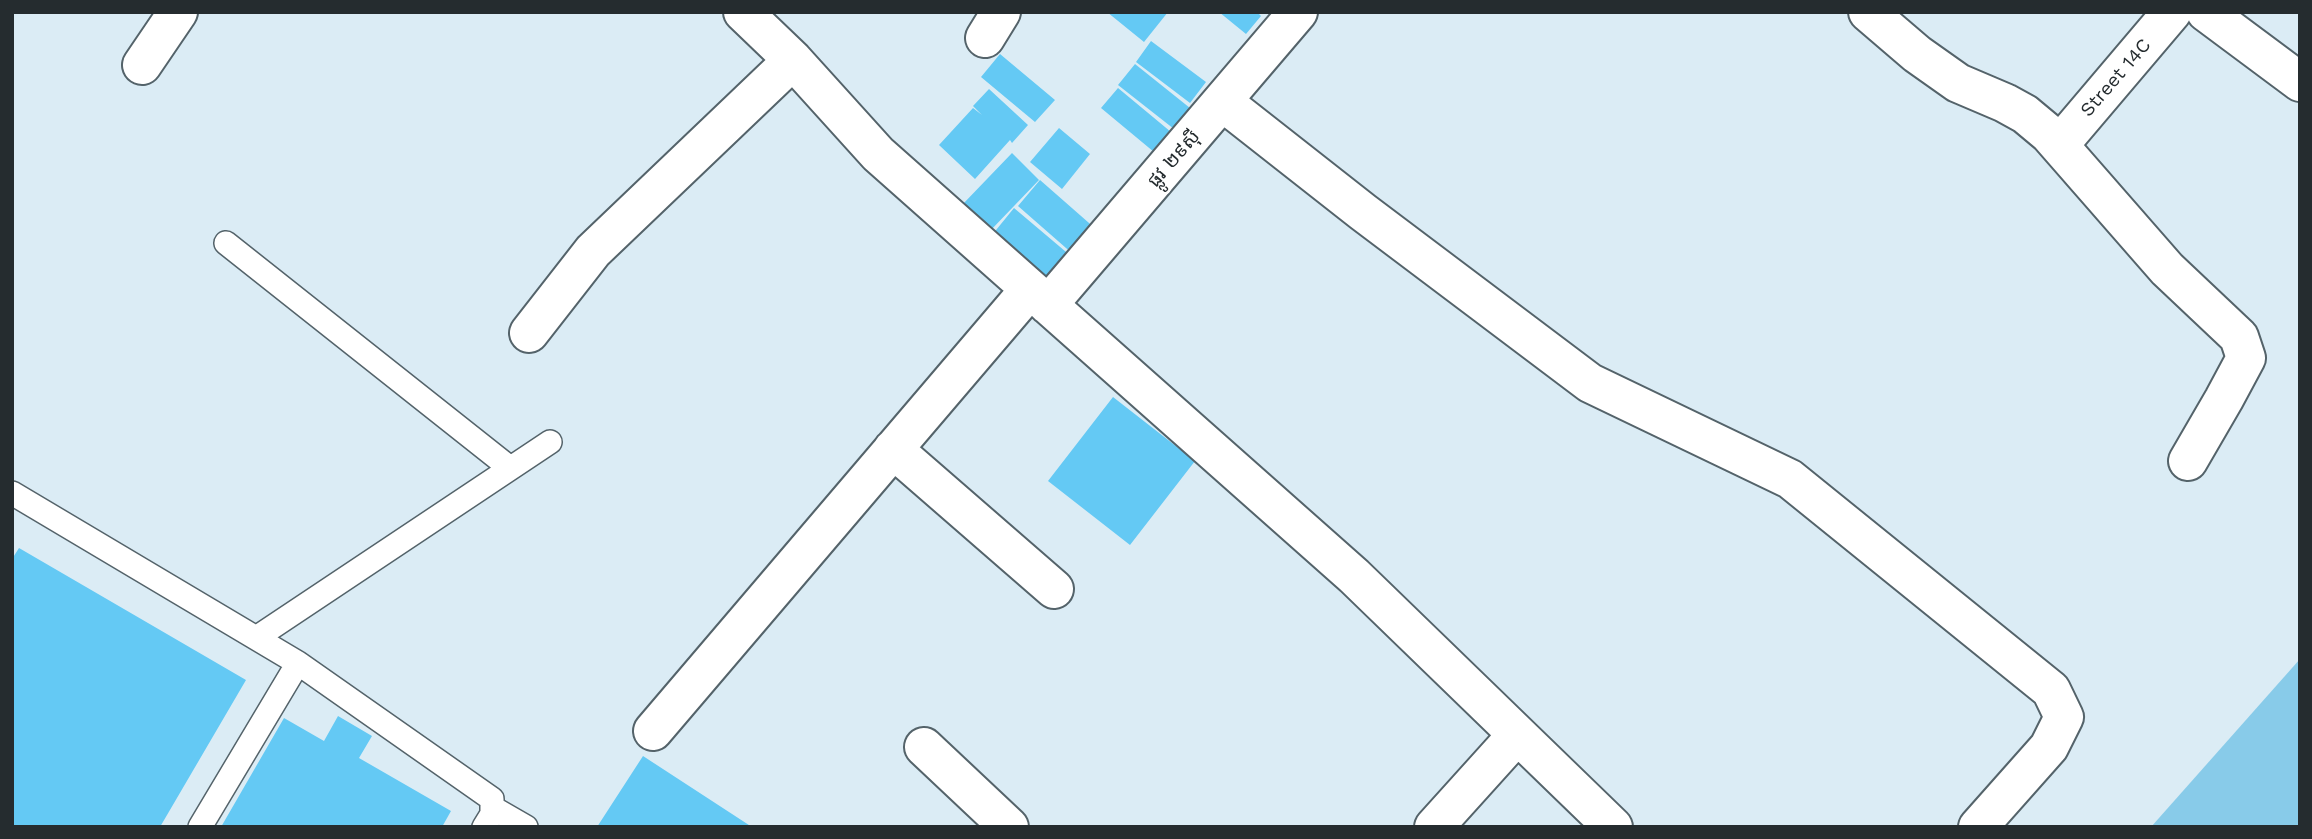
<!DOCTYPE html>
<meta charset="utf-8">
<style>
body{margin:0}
#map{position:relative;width:2312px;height:839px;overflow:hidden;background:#dbecf5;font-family:"Work Sans",sans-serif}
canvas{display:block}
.frame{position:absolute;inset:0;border:14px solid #252c2f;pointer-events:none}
</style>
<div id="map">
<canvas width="2312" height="839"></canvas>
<div class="frame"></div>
</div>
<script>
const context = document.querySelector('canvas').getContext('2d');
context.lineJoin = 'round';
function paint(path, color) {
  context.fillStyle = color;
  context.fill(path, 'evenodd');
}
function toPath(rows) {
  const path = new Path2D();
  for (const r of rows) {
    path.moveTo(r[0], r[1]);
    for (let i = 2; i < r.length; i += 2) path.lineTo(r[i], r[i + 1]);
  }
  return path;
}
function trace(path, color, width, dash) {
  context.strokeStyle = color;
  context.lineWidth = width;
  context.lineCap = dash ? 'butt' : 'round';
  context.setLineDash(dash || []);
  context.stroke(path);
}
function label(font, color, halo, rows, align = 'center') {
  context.font = font + ' "Work Sans","Noto Sans Khmer",sans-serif';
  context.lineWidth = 5;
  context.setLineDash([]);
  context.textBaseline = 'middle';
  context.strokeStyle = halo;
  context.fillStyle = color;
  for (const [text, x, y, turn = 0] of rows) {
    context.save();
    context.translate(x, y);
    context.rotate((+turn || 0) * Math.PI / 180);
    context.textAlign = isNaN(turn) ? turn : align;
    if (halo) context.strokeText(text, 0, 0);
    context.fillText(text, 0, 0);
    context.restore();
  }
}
paint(toPath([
 [2300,659,2300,827,2151,827]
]), '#88cbe9');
paint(toPath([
 [1107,12,1168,12,1144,42],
 [1219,12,1257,12,1261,16,1246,34],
 [1151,41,1206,82,1190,103,1136,62],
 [1000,54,1055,100,1035,122,981,77],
 [1135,64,1190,108,1174,129,1118,85],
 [1118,88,1171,132,1154,152,1101,108],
 [989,89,1028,125,1012,143,1010,140,975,179,939,145,973,108,982,115,973,106],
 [1059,128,1090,154,1062,189,1030,162],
 [1012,153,1039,180,990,231,962,205],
 [1040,180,1097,230,1074,255,1018,206],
 [1014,208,1072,257,1049,283,992,235],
 [1113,397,1195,461,1130,545,1048,481],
 [19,548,246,680,160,827,12,827,12,559],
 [338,716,372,736,359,758,451,811,442,827,221,827,284,718,324,741],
 [643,756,752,827,597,827]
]), '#64c9f4');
const lane = toPath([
 [226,243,510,468],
 [12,493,298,663,492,799,492,814,484,827],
 [256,638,550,442],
 [493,808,526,827],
 [200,827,298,663]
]);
const street = toPath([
 [743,12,793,60,878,154,1354,576,1613,827],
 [1868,12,1917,54,1958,83,2005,103,2025,114,2049,134,2167,269,2239,337,2246,358,2224,399,2188,461],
 [2206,12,2300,82],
 [985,38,1001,12],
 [142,65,178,12],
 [1223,102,1363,212,1590,383,1790,479,2051,690,2064,717,2049,747,1978,827],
 [2060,144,2172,12],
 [1048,305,1298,12],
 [529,333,593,251,793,60],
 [893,449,1054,589],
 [653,731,1030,289],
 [924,747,1009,827],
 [1434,827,1517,735]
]);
trace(lane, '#54636a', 26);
trace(street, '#54636a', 42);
trace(lane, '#fff', 23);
trace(street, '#fff', 38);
label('19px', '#252c2f', '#fff', [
 ["Street 14C",2116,78,-49],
 ["ផ្លូវ ២៩ស៊ី",1174,159,-49]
]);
</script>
